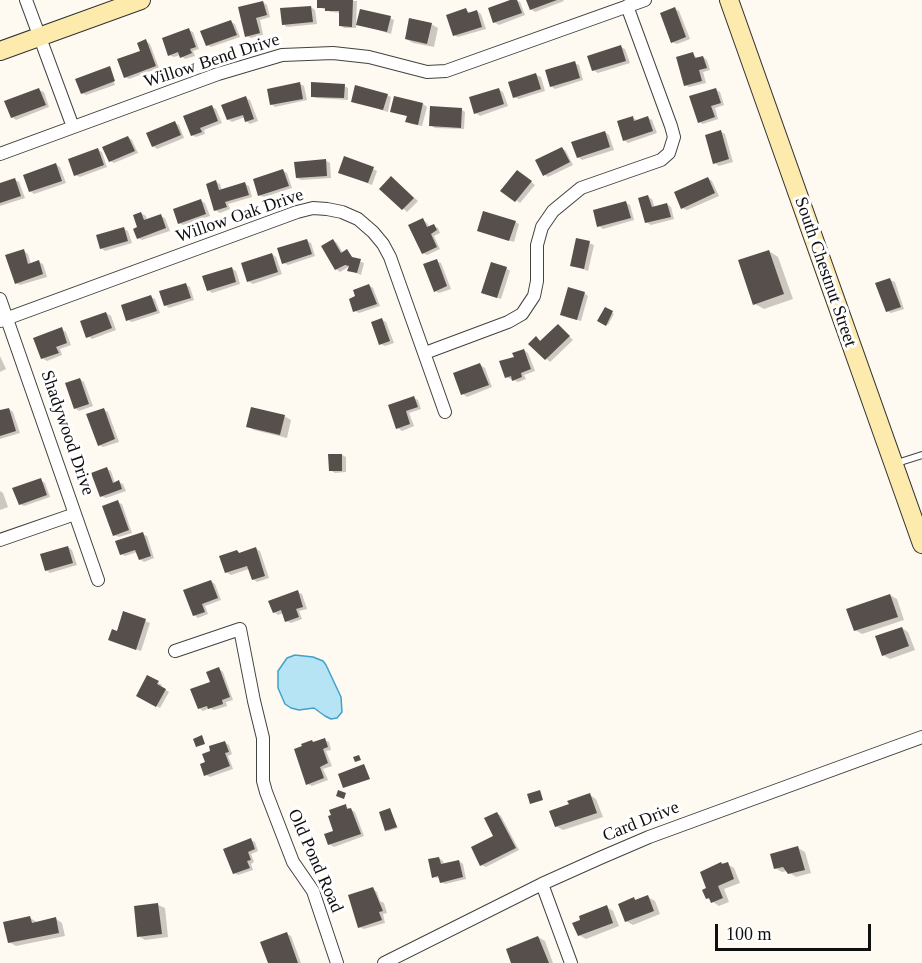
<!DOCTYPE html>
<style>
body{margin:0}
#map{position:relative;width:922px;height:963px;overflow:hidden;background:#fffaf1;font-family:"Times New Roman",serif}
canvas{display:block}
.scale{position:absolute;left:715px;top:924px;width:156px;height:27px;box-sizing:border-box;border:3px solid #0f0f0f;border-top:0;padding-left:8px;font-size:18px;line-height:21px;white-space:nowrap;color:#0f0f0f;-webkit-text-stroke:4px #fff;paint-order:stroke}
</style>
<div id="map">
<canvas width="922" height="963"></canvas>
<div class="scale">100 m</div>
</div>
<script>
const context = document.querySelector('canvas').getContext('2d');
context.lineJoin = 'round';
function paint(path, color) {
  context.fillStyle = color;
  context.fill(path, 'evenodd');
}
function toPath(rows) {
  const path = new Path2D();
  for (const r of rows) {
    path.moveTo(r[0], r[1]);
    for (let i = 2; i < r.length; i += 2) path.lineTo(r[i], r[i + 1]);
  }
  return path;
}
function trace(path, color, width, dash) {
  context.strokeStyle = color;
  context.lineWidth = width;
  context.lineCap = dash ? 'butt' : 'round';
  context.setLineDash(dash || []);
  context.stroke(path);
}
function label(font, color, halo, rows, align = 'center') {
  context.font = font + ' "Times New Roman",serif';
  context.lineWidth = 6;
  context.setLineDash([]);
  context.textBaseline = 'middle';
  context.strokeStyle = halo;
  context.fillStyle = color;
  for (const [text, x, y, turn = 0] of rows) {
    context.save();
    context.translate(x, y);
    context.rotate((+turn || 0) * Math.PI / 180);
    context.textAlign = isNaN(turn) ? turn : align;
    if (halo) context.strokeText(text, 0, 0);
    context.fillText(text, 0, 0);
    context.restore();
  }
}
const water = toPath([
 [295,655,313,657,323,661,326,665,341,697,342,712,337,718,331,719,325,716,314,708,299,710,291,708,285,704,278,688,278,671,287,658,295,655]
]);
paint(water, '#b7e4f5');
trace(water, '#40a2ca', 1.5);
paint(toPath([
 [319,0,357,1,356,28,344,28,340,25,341,13,331,12,319,7],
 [515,0,520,2,525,15,499,25,494,22],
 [528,0,563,0,564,1,535,12,531,9],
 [263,2,267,5,270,17,260,20,263,35,251,38,247,36],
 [311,7,315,10,317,24,287,27,283,24],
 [675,9,679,11,690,39,677,44,672,42],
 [466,10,471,13,477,11,481,14,486,29,458,37,454,35],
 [390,18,394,20,391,34,358,24],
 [231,22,235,24,240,37,211,47,207,45],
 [431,24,438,28,434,47,413,43,406,39],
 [189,30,193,32,199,49,193,51,195,56,185,59,180,55,174,57,169,55],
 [146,41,150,44,159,68,129,79,125,77,142,52],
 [621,47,625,49,630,63,598,73,593,70],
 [693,54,698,59,703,57,707,60,710,70,703,72,706,83,689,87,685,85],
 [575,63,579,65,583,80,555,89,551,86],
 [110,68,112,69,109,69,115,85,86,95,82,93],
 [536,75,541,77,545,91,519,99,514,97],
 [300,84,304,86,307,100,275,107,271,104],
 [344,86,348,88,348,100,316,98,312,96],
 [498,89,503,92,508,106,480,116,476,113],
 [715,89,720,92,724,105,715,108,718,119,703,124,699,122],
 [39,90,44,92,49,107,16,120,12,117],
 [387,95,391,97,388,112,352,101],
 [246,98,250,100,258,121,250,124,246,121,245,117,232,122,228,119],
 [423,104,427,107,422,126,411,124,407,121,408,116,392,111],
 [212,107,216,109,222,123,204,130,205,134,196,137,192,135],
 [461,109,465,112,464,129,435,128,430,125],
 [633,118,637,120,648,118,652,120,657,133,628,143,624,140],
 [175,123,179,125,184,138,157,149,153,146],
 [605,132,609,135,614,150,582,160,578,157],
 [721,132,725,134,733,162,719,166,715,163],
 [128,137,132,140,138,153,114,163,110,161],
 [562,148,566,151,573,165,548,177,544,174],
 [98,150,102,152,107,167,80,177,75,175],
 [325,160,330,163,331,178,301,180,297,178],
 [56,165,60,167,66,183,34,194,30,191],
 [373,169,377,171,372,185,344,174],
 [283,171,287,173,292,188,264,197,259,195],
 [521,174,535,185,520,203,503,191],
 [708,178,712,181,719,196,687,210,682,208],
 [15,180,19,182,25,198,0,206,0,185],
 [396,181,418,201,407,212,382,189],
 [216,182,220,184,222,191,245,184,249,186,252,197,228,204,230,209,220,213,215,210],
 [648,197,652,199,655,208,667,204,671,207,674,219,651,225,646,222],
 [201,201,205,203,210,216,183,225,179,223],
 [626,203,630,205,634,220,603,229,599,226],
 [141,213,146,216,147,220,161,216,165,218,170,231,142,240,138,238],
 [423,220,427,223,430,228,434,226,438,228,440,233,434,236,440,249,427,255,423,253],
 [515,222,519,224,514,242,483,232],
 [124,229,128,231,132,243,105,251,101,248],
 [306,240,311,243,315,256,288,265,284,263],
 [333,240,337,243,343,253,347,251,355,260,364,263,361,275,349,270,350,266,340,272,336,269],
 [589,243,594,245,588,271,572,265],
 [24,251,28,254,31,264,39,262,43,264,47,277,20,285,16,283],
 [769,251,778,257,793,299,764,309,755,304],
 [272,254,276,257,282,274,253,284,248,281],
 [437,261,441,263,451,289,439,293,435,291],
 [231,268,236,271,240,284,212,293,208,290],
 [506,268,510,271,501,299,486,294],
 [890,280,895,282,904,309,891,313,887,311],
 [186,285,190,287,194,300,169,308,165,305],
 [369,285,373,288,380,306,359,313,355,311],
 [584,293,588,296,581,321,566,317],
 [151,297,155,299,160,313,132,322,128,320],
 [605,309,614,314,608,325,599,321],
 [106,313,111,316,116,330,92,339,88,336],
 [382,320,386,322,394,343,385,346,381,344],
 [61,329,66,332,71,345,60,349,62,355,47,361,42,358],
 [562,329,573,340,550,362,530,344,536,338,542,342],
 [524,350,528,353,535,371,524,375,526,379,518,382,506,377],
 [0,356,6,369,0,372],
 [480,365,485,368,492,387,467,397,463,394],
 [80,379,84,382,93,406,79,411,75,408],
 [414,398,418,400,421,409,409,413,414,426,402,431,398,428,390,406],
 [9,409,13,412,20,433,0,439,0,412],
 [104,410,108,412,119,442,103,447,99,445],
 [284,416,291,420,287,438,254,430,248,426],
 [342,455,346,457,346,472,335,473,330,470],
 [107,469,111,471,115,483,119,482,123,484,126,491,106,498,101,496],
 [40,480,45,483,50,497,24,506,20,504],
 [0,491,3,493,8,507,0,510],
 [117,502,122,504,132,533,119,537,114,535],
 [142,534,147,536,154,558,144,562,140,559,137,552,125,556,121,554],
 [68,547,72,550,77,565,50,573,46,570],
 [256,549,260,551,269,578,257,582,253,579,249,569,231,575,226,572,237,551,241,554],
 [211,581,215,584,221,600,205,606,208,614,198,618,194,615],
 [297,592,302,594,307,609,299,611,302,619,291,623,286,621,284,613,278,615,274,612],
 [890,595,897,599,904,620,862,634,855,630],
 [124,613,150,623,141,651,114,642],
 [902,628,908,632,915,650,890,659,883,655],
 [219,669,223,672,233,700,226,702,227,706,214,710,210,708,203,711,199,708],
 [148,677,162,685,161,687,169,692,160,708,138,695],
 [324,740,329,742,331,750,326,751,332,766,323,769,328,780,312,786,308,784,315,743],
 [224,742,229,745,232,754,228,756,233,769,210,777,206,775,207,763],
 [364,765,370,779,344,787],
 [590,795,596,799,603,817,563,830,556,826,571,805],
 [345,806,355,812,364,836,334,847,329,844],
 [390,810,398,828,388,831,387,830],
 [497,813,501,816,519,850,486,867,481,865,495,836],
 [251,840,255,842,258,851,251,854,254,862,251,864,253,870,238,875,234,873],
 [798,848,805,852,811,873,796,877,787,871,782,872,775,868],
 [439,858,443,861,444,865,459,861,463,864,466,879,445,884,441,882,440,878,433,877],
 [721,863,727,864,734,868,740,883,724,889,729,902,719,906,707,898,708,889],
 [373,889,377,892,380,901,384,903,387,913,383,914,385,923,364,929,359,927],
 [648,897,655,901,660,914,633,925,626,921,634,899,638,901],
 [158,905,165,908,168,937,145,940,139,936],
 [607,907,613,911,619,926,586,939,579,935],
 [30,918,37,922,56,919,62,923,65,936,16,946,9,942],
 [287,934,291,936,301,963,270,963],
 [538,937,545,941,553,963,512,963]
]), '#0003');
paint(toPath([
 [317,0,353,0,352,27,339,26,339,11,325,11,325,8,317,8],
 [510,0,517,0,522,13,493,23,488,8],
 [526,0,557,0,530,10],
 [263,1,267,15,256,18,260,33,245,37,238,7],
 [311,6,313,22,282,25,280,8],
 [675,7,686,37,671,43,660,13],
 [466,8,468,13,477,10,482,27,453,36,446,15],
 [360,9,391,16,387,32,356,25],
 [409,18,432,23,427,44,405,39],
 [231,20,237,35,206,46,200,31],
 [189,28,196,47,190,49,192,53,180,58,178,52,168,56,162,38],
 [146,39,156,66,124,78,117,59,140,51,137,43],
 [621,45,626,61,592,71,587,56],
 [693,52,695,58,703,56,707,68,699,70,702,81,684,86,676,57],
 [575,61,580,78,550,87,545,70],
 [110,66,115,81,81,94,75,79],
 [536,73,541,89,513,98,508,82],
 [300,82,303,99,270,105,267,89],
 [311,82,345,84,344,98,311,97],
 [355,85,388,94,383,110,351,102],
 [39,88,46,105,11,118,4,101],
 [499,88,504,104,474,114,469,97],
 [716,88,721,103,711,106,715,117,698,123,689,96],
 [246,96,254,119,245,122,243,115,227,120,221,105],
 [394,96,423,103,418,125,405,122,407,116,390,112],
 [212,105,218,121,200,128,202,132,191,136,183,116],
 [430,106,462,108,461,128,429,126],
 [633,116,634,121,648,116,653,131,623,141,617,121],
 [175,121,181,135,152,147,146,133],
 [721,130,729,159,713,164,705,135],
 [605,131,610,147,577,158,571,142],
 [128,136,135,151,109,162,102,147],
 [562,147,570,162,543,176,535,160],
 [98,148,104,165,74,176,68,159],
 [344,156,374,167,368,183,338,173],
 [326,159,327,176,296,178,294,162],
 [56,163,62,181,29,192,23,175],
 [283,169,289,186,258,196,253,179],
 [517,170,532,181,515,202,500,191],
 [391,176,414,198,402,210,379,189],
 [708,177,715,193,681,209,674,192],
 [15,178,21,196,0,203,0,183],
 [216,180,219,190,245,182,249,195,225,202,227,207,214,211,206,184],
 [648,195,652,207,667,203,671,217,645,223,638,198],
 [201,199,206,214,178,224,173,209],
 [626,201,631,218,597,227,593,210],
 [483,211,516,221,509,241,477,231],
 [141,212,144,220,161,214,166,228,137,239,133,229,137,227,133,215],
 [423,218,427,227,434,224,437,230,431,234,437,247,422,254,408,225],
 [124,227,128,241,100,249,96,235],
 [576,238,590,241,584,269,570,266],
 [307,239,312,254,282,264,277,248],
 [333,239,341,253,347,249,352,257,361,259,357,273,347,271,349,266,345,265,335,270,321,246],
 [24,249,28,264,39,260,43,274,15,284,5,255],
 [769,250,784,294,753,305,738,260],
 [272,253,278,272,247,282,241,263],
 [437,259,447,286,434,292,423,264],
 [491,262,507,267,497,298,481,293],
 [232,267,236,282,207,291,202,276],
 [890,278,901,307,886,312,875,283],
 [186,283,191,298,164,306,159,291],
 [369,284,377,304,353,312,349,299,355,296,353,290],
 [568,287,585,292,577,320,560,315],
 [151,295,157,311,126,321,121,305],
 [605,307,613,311,606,326,597,321],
 [106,312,112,328,86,338,80,321],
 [382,318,390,341,379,345,371,322],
 [558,324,570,336,545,360,528,344,536,336,540,341],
 [62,327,67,343,56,347,59,353,41,359,33,338],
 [524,349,531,369,521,373,522,377,512,381,511,376,505,378,499,361,514,357,512,353],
 [480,363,489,385,461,395,453,373],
 [80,378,89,404,74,409,65,383],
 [414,396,418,407,406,411,410,424,396,429,388,405],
 [251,407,285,415,280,435,246,427],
 [9,408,16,431,0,436,0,410],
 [104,408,115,439,98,446,86,414],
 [328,454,342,454,342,471,329,471],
 [107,467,113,483,119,480,122,489,100,497,91,473],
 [41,478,47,495,19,505,12,488],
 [118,500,129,530,113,536,102,506],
 [143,532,151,556,139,560,135,550,120,555,115,541],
 [68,546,73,563,45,571,40,554],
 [256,547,265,576,252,580,247,566,225,573,219,556,237,550,239,553],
 [211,580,218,598,202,604,205,612,193,616,183,590],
 [298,590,303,607,296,609,299,617,285,622,281,610,273,613,268,601],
 [890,594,898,617,854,631,846,609],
 [123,611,146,619,136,650,108,640,112,629,117,631],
 [902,627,909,646,882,656,875,636],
 [219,667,230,697,222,700,223,704,208,709,207,706,198,709,190,689,210,682,206,672],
 [147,675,159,681,157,684,166,689,156,707,136,696],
 [202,735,205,744,196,747,193,739],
 [325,738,328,747,323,749,328,763,320,767,324,778,306,785,294,749,302,746,301,744,312,740,313,742],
 [225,741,229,752,225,753,230,766,204,776,200,764,205,762,202,754,210,751,209,746],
 [359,755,361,760,355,762,353,757],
 [364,764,370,779,343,788,338,774],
 [338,790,346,793,344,799,336,796],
 [540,790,543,800,530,804,527,794],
 [590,793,597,813,555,827,549,811,569,804,567,801],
 [346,804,347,809,351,808,361,834,328,845,324,834,333,831,328,816,331,815,329,810],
 [390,808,397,827,385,831,379,812],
 [497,812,516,848,480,866,471,847,493,836,484,818],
 [251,838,255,849,248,852,251,860,247,861,250,868,233,874,223,849],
 [798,846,805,870,788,874,783,867,774,869,770,854],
 [439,857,441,864,459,860,463,877,440,883,438,876,432,878,428,859],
 [721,862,722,864,728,862,734,879,718,886,723,898,711,903,709,898,706,899,702,890,706,888,700,872],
 [373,887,383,911,379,912,382,920,358,928,348,895],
 [648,895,654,911,625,922,618,904,634,897,635,900],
 [158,903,162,934,137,937,134,906],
 [607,905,613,923,578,936,572,923,580,920,579,916],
 [30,916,32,923,56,917,59,933,8,943,3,922],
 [287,932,298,963,268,963,260,942],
 [538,936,549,963,511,963,506,949]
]), '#574f4b');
const lane = toPath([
 [897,463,922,455]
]);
const street = toPath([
 [26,0,73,127],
 [0,154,218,74,282,55,333,53,369,57,427,72,446,71,645,0],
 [0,299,98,580],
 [0,321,297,212,313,208,327,209,342,212,358,219,373,232,383,244,390,257,445,412],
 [425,353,508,322,522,314,534,296,537,281,537,245,542,227,553,211,581,188,661,160,669,153,674,137,671,126,627,6],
 [0,540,75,514],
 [175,651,240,629,254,701,263,738,263,781,266,792,293,862,313,891,337,963],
 [542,884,571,963],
 [384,963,542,884,600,858,649,837,922,737]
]);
const secondary = toPath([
 [729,0,922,544],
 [0,51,141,0]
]);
trace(lane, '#424242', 8);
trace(street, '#424242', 14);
trace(secondary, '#313131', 20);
trace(lane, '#fff', 6);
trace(street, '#fff', 12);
trace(secondary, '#fdebae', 18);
label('18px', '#0f0f0f', '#fff', [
 ["Willow Bend Drive",212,61,-18],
 ["Willow Oak Drive",240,216,-19],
 ["South Chestnut Street",825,272,71],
 ["Shadywood Drive",67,433,71],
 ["Card Drive",641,822,-22],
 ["Old Pond Road",315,861,66]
]);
</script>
